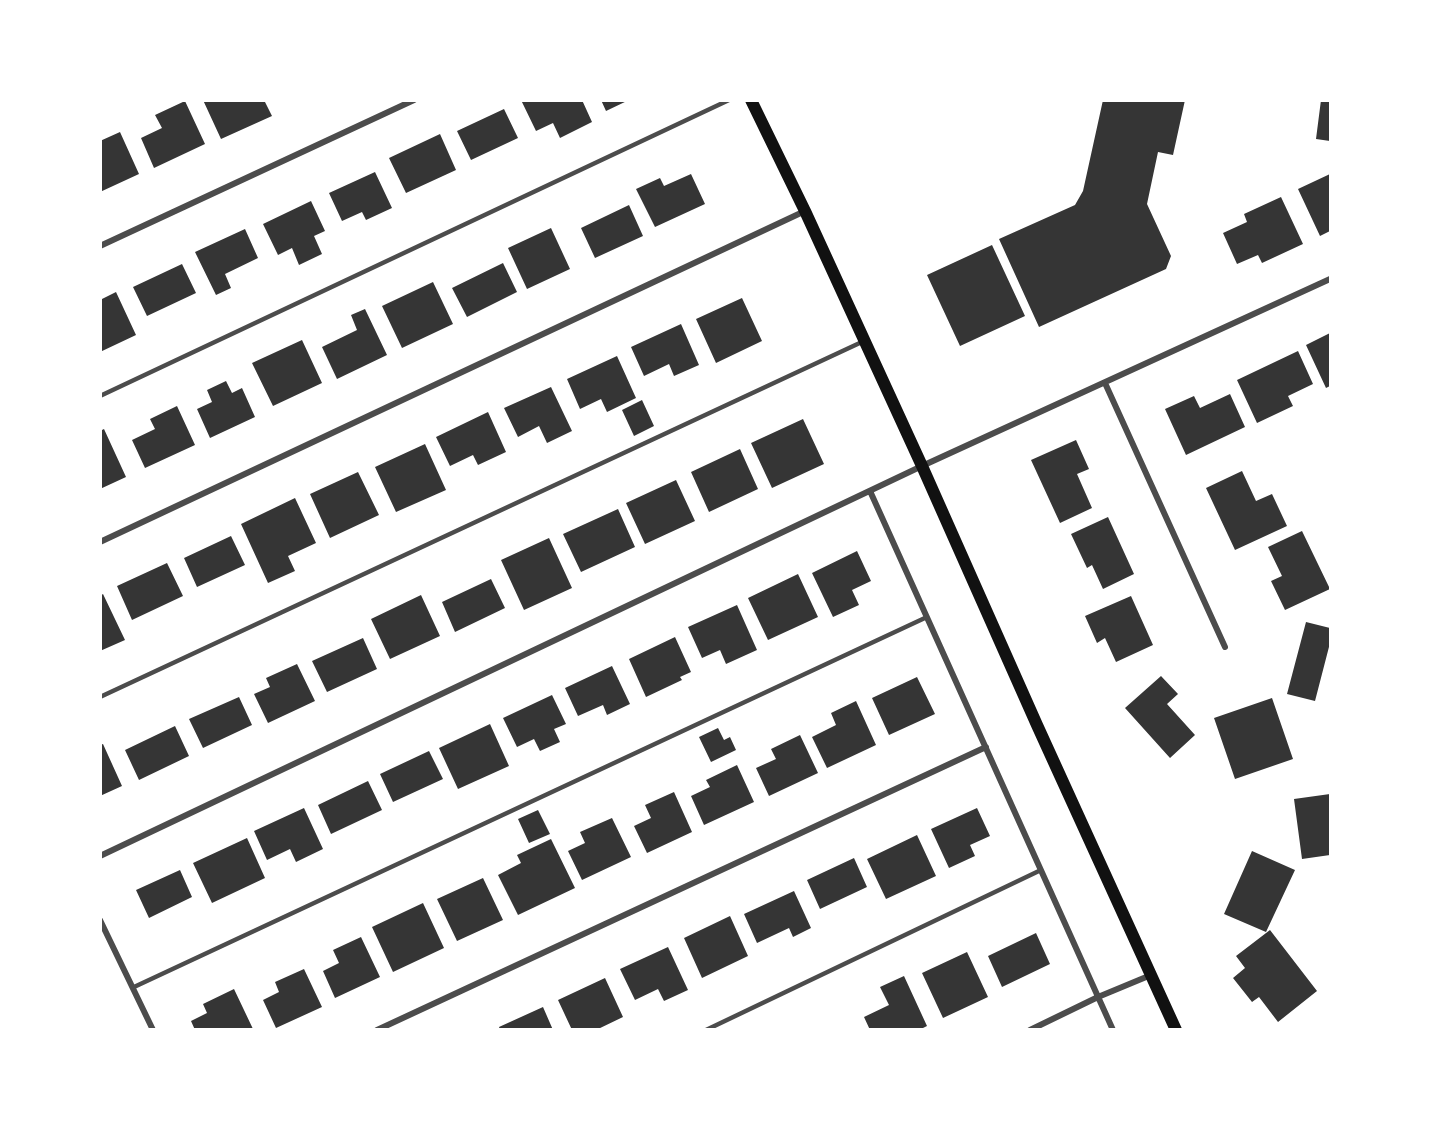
<!DOCTYPE html>
<style>
body{margin:0}
#map{position:relative;width:1431px;height:1130px;overflow:hidden;background:#fff;font-family:"PT Sans",sans-serif}
canvas{display:block}
.frame{position:absolute;inset:0;border:102px solid #fff;pointer-events:none}
</style>
<div id="map">
<canvas width="1431" height="1130"></canvas>
<div class="frame"></div>
</div>
<script>
const context = document.querySelector('canvas').getContext('2d');
context.lineJoin = 'round';
function paint(path, color) {
  context.fillStyle = color;
  context.fill(path, 'evenodd');
}
function toPath(rows) {
  const path = new Path2D();
  for (const r of rows) {
    path.moveTo(r[0], r[1]);
    for (let i = 2; i < r.length; i += 2) path.lineTo(r[i], r[i + 1]);
  }
  return path;
}
function trace(path, color, width, dash) {
  context.strokeStyle = color;
  context.lineWidth = width;
  context.lineCap = dash ? 'butt' : 'round';
  context.setLineDash(dash || []);
  context.stroke(path);
}
paint(toPath([
 [203,100,264,100,272,116,221,139],
 [521,100,582,100,592,122,560,138,553,123,536,131],
 [601,100,629,100,606,111],
 [1103,100,1185,100,1173,155,1158,152,1147,204,1171,256,1166,269,1039,327,999,239,1075,205,1083,191],
 [1321,100,1330,100,1330,141,1316,139],
 [185,101,205,144,154,168,141,138,162,128,155,115],
 [504,109,518,138,471,160,457,131],
 [120,132,139,174,100,192,100,141],
 [440,134,456,170,406,193,389,158],
 [375,172,392,208,366,220,362,212,342,221,329,193],
 [691,174,705,204,655,227,636,189,660,178,664,186],
 [1330,174,1330,231,1320,236,1298,189],
 [1281,197,1303,244,1262,263,1258,255,1237,264,1223,233,1247,222,1244,214],
 [311,201,325,231,314,236,322,254,299,265,292,248,278,255,263,224],
 [629,205,643,236,595,258,581,228],
 [551,228,570,269,527,289,508,248],
 [245,229,258,258,225,274,231,288,216,295,195,252],
 [992,245,1025,316,960,346,927,275],
 [503,263,517,292,467,317,452,288],
 [182,264,196,293,147,316,133,287],
 [433,282,453,324,402,348,382,306],
 [116,292,136,335,100,352,100,300],
 [742,298,762,341,716,363,696,319],
 [365,309,387,355,337,379,322,347,357,330,351,315],
 [681,324,699,365,674,376,669,364,644,376,631,347],
 [1330,333,1330,386,1326,388,1306,345],
 [302,340,322,383,273,406,252,363],
 [1298,351,1313,384,1288,396,1293,406,1257,423,1237,380],
 [617,356,636,398,607,412,601,399,580,409,567,379],
 [226,381,232,393,242,388,255,417,210,438,197,409,212,402,207,390],
 [551,387,572,431,547,443,539,426,518,437,504,408],
 [1230,394,1245,427,1186,455,1165,409,1194,396,1200,408],
 [642,400,654,426,634,436,622,410],
 [177,406,195,445,145,468,132,440,155,429,150,419],
 [488,412,506,452,478,465,473,455,450,466,436,437],
 [803,419,824,464,772,488,751,443],
 [104,429,126,477,100,489,100,431],
 [1076,440,1089,469,1077,474,1092,508,1060,523,1031,460],
 [425,444,446,490,396,512,375,467],
 [740,449,758,489,709,512,691,472],
 [1242,471,1256,501,1272,494,1287,526,1235,550,1206,488],
 [358,472,379,515,330,538,310,494],
 [676,480,695,521,645,544,626,503],
 [295,498,316,543,288,556,295,571,268,583,241,524],
 [618,509,635,547,581,572,563,534],
 [1108,517,1134,574,1103,589,1092,565,1087,568,1071,534],
 [1302,531,1330,589,1285,610,1271,581,1282,576,1268,547],
 [231,536,245,565,197,587,184,558],
 [549,538,572,588,524,610,501,560],
 [857,551,871,581,852,590,859,605,833,617,812,573],
 [167,563,183,596,132,620,117,586],
 [798,574,818,617,768,640,748,598],
 [491,579,505,608,455,632,442,602],
 [103,594,125,640,100,651,100,596],
 [421,595,440,636,390,659,371,619],
 [1131,596,1153,645,1116,662,1105,638,1097,643,1085,616],
 [737,605,757,650,726,664,720,650,702,658,688,627],
 [1306,622,1330,628,1330,643,1315,701,1287,694],
 [675,637,691,672,680,677,682,680,646,697,629,659],
 [363,638,377,669,327,692,312,661],
 [297,664,315,701,268,723,254,694,270,687,266,678],
 [612,666,630,704,607,715,603,705,578,716,565,688],
 [1161,676,1178,694,1167,704,1195,735,1170,758,1125,708],
 [917,677,935,714,889,735,872,698],
 [552,695,566,724,554,729,560,742,540,751,534,739,517,747,503,718],
 [239,697,252,725,203,748,189,719],
 [1272,698,1293,759,1235,779,1214,718],
 [856,701,876,745,827,768,812,737,836,725,831,713],
 [490,724,509,766,458,789,439,748],
 [175,726,189,756,139,780,125,750],
 [718,728,724,740,730,737,736,750,711,762,699,737],
 [800,735,818,773,769,796,756,768,776,759,771,749],
 [103,744,122,786,100,796,100,745],
 [429,751,443,779,393,802,380,774],
 [737,765,754,802,704,825,691,796,710,787,706,780],
 [368,781,382,810,331,834,318,805],
 [674,792,692,832,647,853,634,826,651,818,645,805],
 [1330,794,1330,855,1302,859,1294,799],
 [304,808,323,849,296,862,290,849,267,860,254,831],
 [977,808,990,836,970,845,975,856,949,868,931,829],
 [538,810,550,834,529,843,518,819],
 [612,818,631,857,582,880,568,851,585,843,580,832],
 [917,835,936,876,886,899,867,859],
 [247,838,265,878,212,903,193,863],
 [551,839,575,888,518,915,498,875,521,863,517,855],
 [1252,851,1295,870,1266,932,1224,914],
 [854,858,867,887,820,909,807,880],
 [180,870,192,897,149,918,136,890],
 [483,878,503,920,457,941,437,899],
 [794,891,811,928,793,937,789,928,757,943,744,914],
 [423,903,444,948,393,972,372,927],
 [730,916,748,956,702,978,684,938],
 [1270,930,1317,991,1278,1022,1259,997,1252,1002,1233,978,1245,968,1236,956],
 [1036,933,1050,964,1002,987,988,956],
 [361,937,380,977,335,998,323,971,339,963,333,950],
 [668,947,688,990,664,1001,658,989,635,1000,620,969],
 [967,952,988,997,943,1018,922,973],
 [304,969,322,1007,276,1028,263,1000,279,992,275,982],
 [904,976,927,1026,919,1030,870,1030,864,1017,889,1005,880,987],
 [605,978,623,1017,596,1030,572,1030,558,1000],
 [234,989,253,1029,195,1030,191,1021,207,1013,203,1004],
 [543,1007,553,1030,500,1030,499,1027]
]), '#353535');
trace(toPath([
 [100,396,729,100],
 [100,697,864,341],
 [134,987,927,617],
 [706,1030,1041,870]
]), '#4c4c4c', 4.5);
trace(toPath([
 [100,246,414,100],
 [1105,383,1225,647],
 [870,491,1113,1030],
 [100,542,805,211],
 [100,856,922,466,1330,279],
 [100,920,153,1030],
 [377,1030,986,747],
 [1030,1030,1098,997,1151,975]
]), '#4c4c4c', 6);
trace(toPath([
 [751,100,805,211,922,466,1037,725,1176,1030]
]), '#111', 12);
</script>
